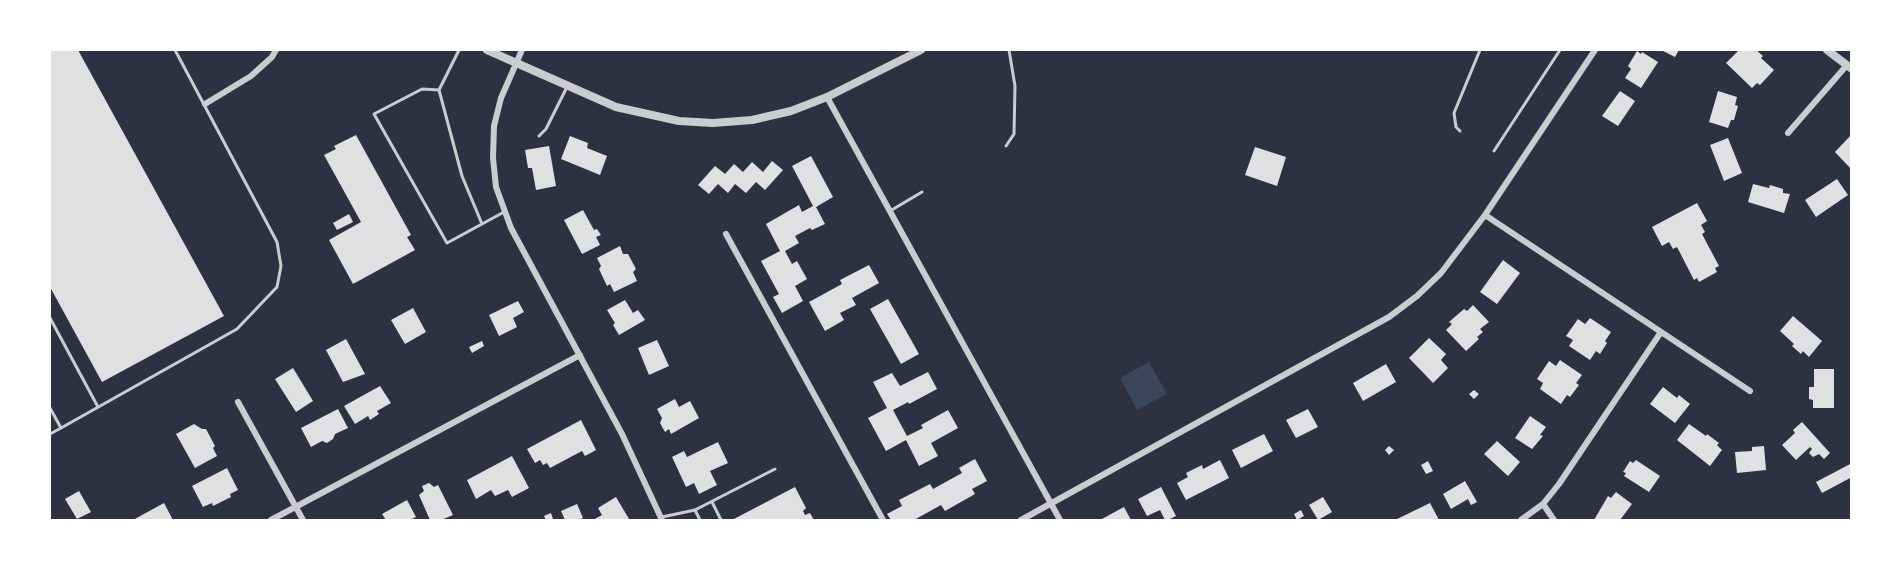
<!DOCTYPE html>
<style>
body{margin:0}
#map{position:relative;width:1901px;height:570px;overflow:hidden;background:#2d3142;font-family:"Playfair Display",serif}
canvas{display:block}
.frame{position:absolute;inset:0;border:51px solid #fff;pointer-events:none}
</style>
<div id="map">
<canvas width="1901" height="570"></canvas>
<div class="frame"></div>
</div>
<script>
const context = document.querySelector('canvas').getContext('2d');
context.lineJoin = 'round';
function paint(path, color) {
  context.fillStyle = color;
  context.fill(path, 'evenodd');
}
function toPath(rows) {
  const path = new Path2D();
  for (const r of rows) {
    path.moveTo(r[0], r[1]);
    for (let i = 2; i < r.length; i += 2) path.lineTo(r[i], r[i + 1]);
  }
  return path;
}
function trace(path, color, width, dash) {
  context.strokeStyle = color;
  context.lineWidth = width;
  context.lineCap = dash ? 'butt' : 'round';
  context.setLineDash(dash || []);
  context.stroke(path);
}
paint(toPath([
 [1149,362,1167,394,1137,410,1120,378]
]), '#3c4559');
paint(toPath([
 [50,50,78,50,224,316,102,382,50,287],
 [1661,50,1679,50,1675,57],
 [1739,50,1756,50,1763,56,1761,58,1774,70,1760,85,1757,83,1752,88,1726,63],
 [1637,51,1641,54,1642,52,1658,62,1641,88,1625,78,1631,69,1628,66],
 [1620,91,1635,101,1618,126,1602,116],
 [1718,91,1737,97,1735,105,1738,106,1734,120,1731,120,1728,128,1709,122],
 [1852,134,1852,170,1835,152],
 [356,135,411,235,407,237,415,250,353,284,329,240,361,222,324,155,336,149,334,146],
 [570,136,588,143,587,148,607,156,600,175,561,159],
 [1728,138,1742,173,1724,181,1710,145],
 [549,146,556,186,536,190,532,168,528,168,525,150],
 [1255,147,1286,157,1277,186,1245,175],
 [811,156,833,197,816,207,825,224,812,230,810,228,795,236,799,243,785,251,792,264,797,261,807,279,795,286,803,301,782,313,773,297,779,294,761,261,780,251,766,224,799,205,802,212,813,206,792,166],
 [772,161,783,170,765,190,756,182,746,193,735,184,728,193,718,184,709,194,698,185,715,166,725,174,734,164,743,172,752,162,763,172],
 [1837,179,1848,195,1816,217,1805,200],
 [1753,184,1769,188,1770,185,1783,189,1783,193,1790,194,1784,213,1748,202],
 [1697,203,1707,221,1701,225,1705,232,1702,234,1719,266,1715,268,1717,272,1699,282,1697,278,1694,280,1677,247,1673,249,1669,242,1662,246,1652,227],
 [583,210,594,230,597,229,601,235,596,237,600,245,582,254,564,220],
 [349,214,353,222,337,230,333,223],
 [620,246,623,254,628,254,636,269,633,272,637,281,614,292,610,284,607,286,599,269,601,266,597,258],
 [1503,260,1520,273,1497,304,1480,292],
 [869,265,879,283,852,298,856,305,840,313,844,320,825,331,809,302,842,284,840,280],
 [888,299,919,354,901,364,870,309],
 [625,300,633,313,638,310,645,320,619,335,613,325,615,323,607,310],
 [518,301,524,312,513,318,517,327,499,336,489,315],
 [1473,305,1489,322,1480,329,1483,332,1477,337,1479,339,1466,351,1446,330,1452,324,1449,322,1464,309,1467,311],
 [413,308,426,332,405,344,391,320],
 [1793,316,1822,341,1809,357,1803,351,1801,354,1792,346,1794,344,1780,331],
 [1590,318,1611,332,1605,341,1607,343,1600,354,1596,351,1590,360,1569,346,1573,340,1566,336,1578,319,1585,324],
 [1429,338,1446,354,1441,360,1448,368,1433,383,1409,358],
 [346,339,365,374,343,382,326,350],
 [657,340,669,366,649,375,638,348],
 [482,341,484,346,472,353,469,347],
 [1560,360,1582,375,1576,383,1579,385,1570,397,1567,395,1561,404,1540,389,1543,383,1537,379,1549,361,1556,366],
 [1386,364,1396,382,1363,401,1353,383],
 [293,368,313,401,296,412,275,379],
 [1814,369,1834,369,1834,408,1813,408,1813,400,1809,399,1809,387,1814,387],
 [928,372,937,389,909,404,908,402,893,410,907,436,923,428,921,425,948,410,958,428,931,443,938,456,919,466,906,440,886,451,868,418,887,408,873,382,892,373,900,386],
 [380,386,391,403,377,411,379,414,370,420,368,416,355,424,344,406],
 [1663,387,1677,398,1679,395,1690,404,1675,423,1650,404],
 [1474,390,1479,394,1474,399,1469,394],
 [675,399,679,407,690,401,699,418,671,434,669,429,665,432,660,423,662,418,657,409],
 [338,409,348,428,335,434,333,439,327,443,322,441,311,447,301,428],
 [1308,409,1318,427,1296,438,1286,420],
 [1530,416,1546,427,1540,435,1543,436,1532,449,1515,438],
 [581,420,596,450,585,456,582,451,550,468,547,463,543,465,540,460,535,463,527,449],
 [1802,422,1830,453,1824,459,1819,454,1813,457,1809,453,1812,449,1810,447,1796,460,1782,445,1795,433,1793,430],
 [194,424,202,429,206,429,215,446,213,448,217,456,195,468,176,434],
 [1689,424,1706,436,1707,434,1719,443,1717,445,1722,450,1710,466,1677,440],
 [1264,434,1273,451,1241,468,1232,450],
 [1497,441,1520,462,1508,476,1484,454],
 [718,442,728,463,710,471,717,485,699,494,694,483,686,487,672,457,684,451,687,457],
 [1389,446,1394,450,1389,455,1385,450],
 [1764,446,1766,470,1737,473,1735,452,1752,451,1752,447],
 [512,456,529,488,512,497,508,490,495,496,491,490,476,499,467,480],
 [975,459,987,481,972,489,975,494,945,511,941,505,914,520,891,520,887,514,902,506,899,500,930,484,933,489,962,473,959,468],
 [1220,460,1229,478,1186,500,1177,483,1188,477,1186,473,1202,465,1203,469],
 [1636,460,1660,476,1649,492,1624,476,1626,473,1623,472,1630,461,1633,463],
 [1428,461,1433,471,1426,474,1421,465],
 [1852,463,1852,477,1822,493,1816,482],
 [227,468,238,490,230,494,231,497,213,506,212,503,203,507,192,486],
 [1465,481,1477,502,1471,505,1468,499,1451,509,1443,494],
 [429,483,434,487,438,485,453,515,441,520,430,520,419,495,424,491,422,486],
 [795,487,806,508,803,511,805,515,810,513,814,520,732,520],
 [1161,487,1176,516,1168,520,1165,520,1160,510,1147,516,1138,499],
 [79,491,91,512,77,519,65,499],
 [1616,492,1632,504,1620,520,1594,520,1608,496,1611,498],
 [616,497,629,519,593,520,602,515,598,508],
 [1323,497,1332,512,1318,520,1309,505],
 [407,500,416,517,410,520,386,520,382,514],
 [164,503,173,520,133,520],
 [1430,503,1439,520,1395,520],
 [577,504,583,518,578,520,565,520,561,511],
 [1124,507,1131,520,1100,520],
 [1301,510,1304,516,1297,520,1294,514],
 [551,513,553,519,546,520,544,516]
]), '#e0e0e3');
trace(toPath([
 [459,50,439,90,462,176,482,224,504,212],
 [439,90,422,89,374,114,447,243,482,224],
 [1460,131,1456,127,1454,113,1480,50],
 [539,136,546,129,567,87],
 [1006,146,1014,134,1015,86,1009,50],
 [1494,151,1560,50],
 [890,211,922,192],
 [50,318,98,407],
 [50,408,61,428,50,434],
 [61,428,237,329,277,287,281,266,277,242,175,50],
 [712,502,721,520],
 [695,510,700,520],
 [662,517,695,510,775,469]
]), '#caccd0', 3);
trace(toPath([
 [522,50,501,98,494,126,493,158,496,187,511,228,622,434,662,520],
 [827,97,1060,520],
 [205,104,251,76,272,57,276,50],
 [1788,133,1847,65],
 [1485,215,1750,391],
 [726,234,883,520],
 [238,402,303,520],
 [1543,504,1554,520],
 [271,520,580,355],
 [1021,520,1389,317,1417,296,1441,273,1485,215,1595,50],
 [1521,520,1543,504,1559,484,1661,332]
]), '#caccd0', 6);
trace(toPath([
 [487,50,616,107,679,121,713,123,752,120,791,111,827,97,921,50],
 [1827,50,1852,69]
]), '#caccd0', 8);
</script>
